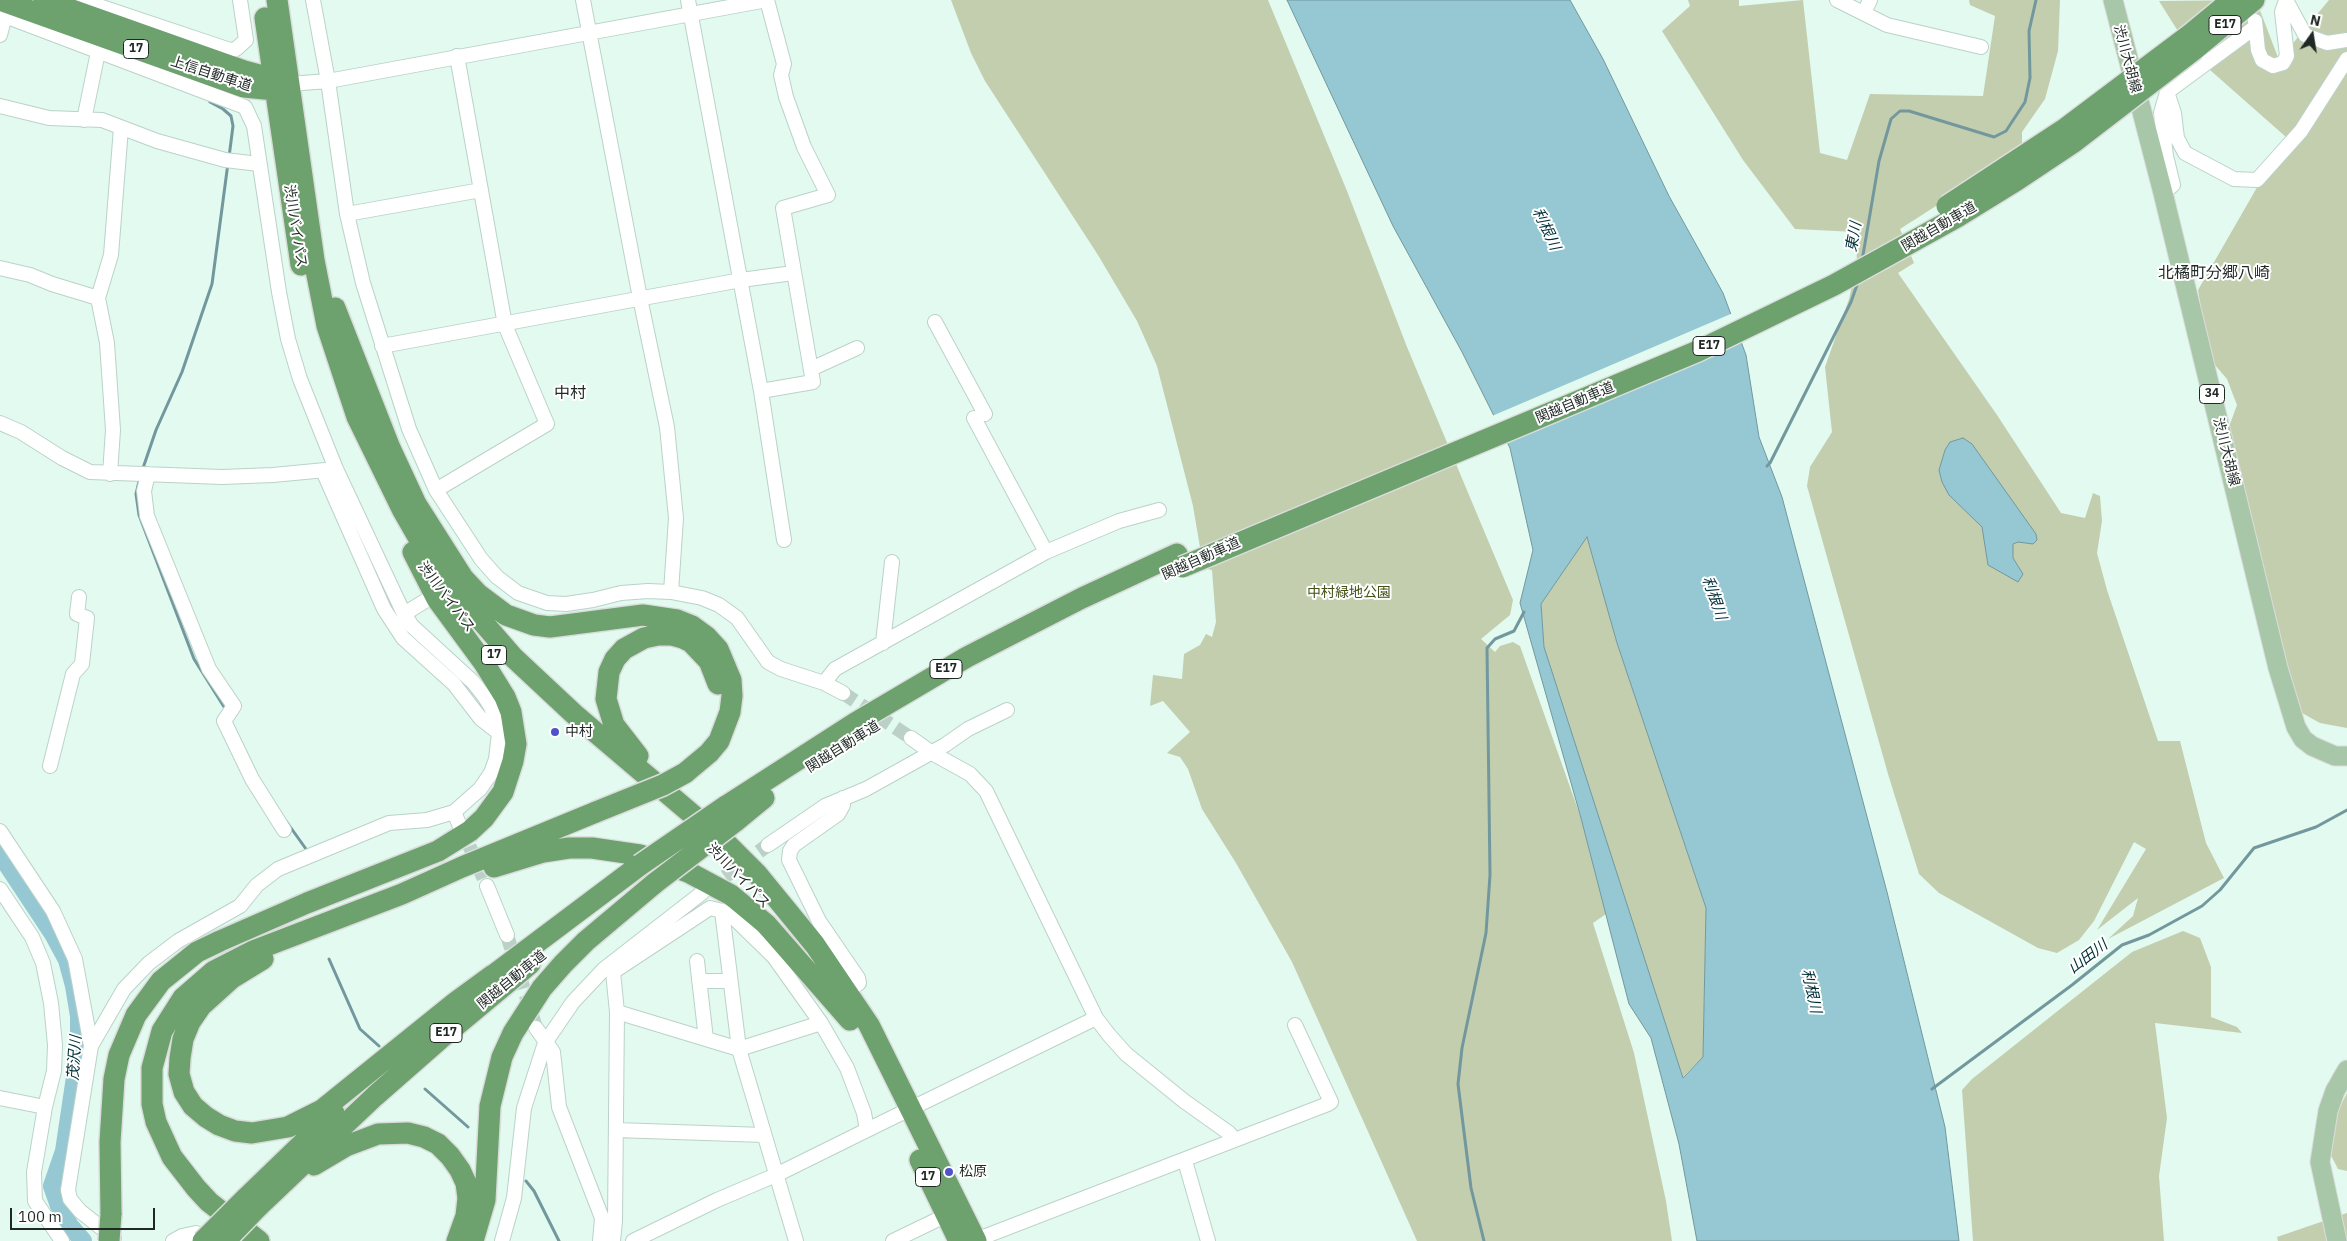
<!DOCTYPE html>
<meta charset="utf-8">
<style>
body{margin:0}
#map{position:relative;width:2347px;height:1241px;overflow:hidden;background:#e2faf0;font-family:"IBM Plex Sans",sans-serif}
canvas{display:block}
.north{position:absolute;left:2287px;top:10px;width:50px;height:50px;-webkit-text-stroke:4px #fff;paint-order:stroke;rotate:13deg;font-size:14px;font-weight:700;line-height:20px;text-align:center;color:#1f2824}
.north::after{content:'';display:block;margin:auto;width:18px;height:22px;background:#1f2824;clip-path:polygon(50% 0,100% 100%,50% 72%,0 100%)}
.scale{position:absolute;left:10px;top:1208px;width:145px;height:22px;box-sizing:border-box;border:2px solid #1f2824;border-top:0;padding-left:6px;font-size:15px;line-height:18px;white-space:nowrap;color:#1f2824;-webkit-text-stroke:4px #fff;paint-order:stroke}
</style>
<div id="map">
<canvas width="2347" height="1241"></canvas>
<div class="north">N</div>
<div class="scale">100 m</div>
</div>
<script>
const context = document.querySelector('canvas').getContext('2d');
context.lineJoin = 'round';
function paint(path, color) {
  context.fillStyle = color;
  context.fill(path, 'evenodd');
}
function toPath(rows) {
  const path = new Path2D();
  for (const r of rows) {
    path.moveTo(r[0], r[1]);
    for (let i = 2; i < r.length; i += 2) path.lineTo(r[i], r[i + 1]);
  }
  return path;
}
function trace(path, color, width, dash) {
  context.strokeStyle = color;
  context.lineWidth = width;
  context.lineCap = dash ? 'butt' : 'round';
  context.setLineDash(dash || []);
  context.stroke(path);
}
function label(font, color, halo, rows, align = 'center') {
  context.font = font + ' "IBM Plex Sans","Noto Sans JP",sans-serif';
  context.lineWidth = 4;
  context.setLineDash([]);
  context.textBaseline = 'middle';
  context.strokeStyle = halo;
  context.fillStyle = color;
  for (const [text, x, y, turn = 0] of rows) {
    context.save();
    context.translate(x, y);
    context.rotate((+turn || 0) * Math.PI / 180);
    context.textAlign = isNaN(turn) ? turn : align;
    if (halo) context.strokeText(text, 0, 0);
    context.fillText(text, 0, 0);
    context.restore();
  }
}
paint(toPath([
 [951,0,1268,0,1347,191,1407,347,1513,600,1510,615,1481,639,1495,652,1500,646,1513,642,1520,646,1581,818,1606,914,1593,923,1634,1053,1666,1201,1672,1241,1417,1241,1292,962,1236,863,1202,809,1188,769,1180,757,1167,753,1190,732,1163,701,1150,706,1153,675,1182,679,1184,654,1200,645,1206,634,1212,637,1216,622,1212,570,1207,569,1204,571,1193,506,1157,366,1137,321,1098,255,985,81,971,53],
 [1688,0,1739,0,1739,6,1803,0,1820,153,1847,160,1870,94,1983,96,1995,16,1970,5,1969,0,2060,0,2058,51,2045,99,2022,132,2022,151,1900,229,1914,263,1898,273,1997,415,2061,513,2085,518,2093,493,2100,496,2102,521,2097,553,2107,590,2158,741,2180,741,2206,843,2224,878,2108,939,2133,916,2138,898,2097,930,2146,849,2134,842,2094,921,2079,940,2057,953,2038,948,1939,893,1919,874,1888,774,1807,486,1810,467,1832,432,1825,367,1849,299,1857,264,1856,232,1795,229,1743,160,1662,31,1690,6],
 [2256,0,2279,60,2329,0,2347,0,2347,728,2320,723,2302,713,2291,687,2226,435,2237,405,2227,379,2209,358,2198,290,2286,137,2193,55,2159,1],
 [1587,536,1617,643,1706,908,1703,1057,1682,1078,1544,648,1541,604],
 [2183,931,2200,938,2211,967,2211,1017,2237,1027,2242,1033,2155,1023,2167,1118,2159,1176,2164,1241,1973,1241,1962,1090,1972,1079,2132,952],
 [2347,1093,2347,1171,2338,1169,2323,1140],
 [2347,1213,2347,1241,2278,1241,2277,1237]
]), '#c3ceaf');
const water = toPath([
 [1287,0,1570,0,1603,59,1669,196,1723,293,1746,355,1759,437,1782,497,1887,892,1945,1127,1959,1241,1697,1241,1679,1144,1651,1038,1629,1004,1581,818,1520,603,1533,550,1510,448,1462,352,1393,226,1287,0],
 [1587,537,1617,643,1706,908,1703,1057,1683,1078,1544,647,1541,604,1587,537],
 [1963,438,1972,444,2036,534,2037,540,2033,544,2018,542,2013,544,2013,558,2023,574,2018,582,1988,565,1982,527,1949,495,1942,482,1939,470,1945,450,1950,442,1963,438]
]);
paint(water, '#95c8d3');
trace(water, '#72989e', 1);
paint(toPath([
 [1733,313,1743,340,1505,443,1492,416]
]), '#e2faf0');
trace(toPath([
 [210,102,223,109,231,116,233,126,229,157],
 [1862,261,1879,161,1891,119,1900,111,1909,111,1994,137,2006,131,2025,102,2030,78,2029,31,2036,0],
 [1767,466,1770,463,1851,302,1858,282],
 [142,471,156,430,182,372,212,284,228,163],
 [140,477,136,494,139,515,194,659,226,710],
 [286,821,306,849],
 [329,959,360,1029,379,1046],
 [425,1089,468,1127],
 [1932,1089,2072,985,2122,945,2149,935,2202,906,2220,890,2254,848,2316,827,2347,810],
 [526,1181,534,1191,559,1241],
 [1484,1241,1471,1188,1458,1084,1462,1048,1486,933,1490,875,1487,648,1495,639,1514,631,1524,612]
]), '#72989e', 3);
trace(toPath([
 [0,854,53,934,67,960,74,986,79,1016,79,1050,64,1151,52,1186,59,1206,70,1226,83,1241]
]), '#95c8d3', 18);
trace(toPath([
 [843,693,911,738],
 [461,827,487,886],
 [708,889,768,845],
 [507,935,536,1028]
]), '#bbd0c7', 14, [14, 7]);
const minor = toPath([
 [81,0,230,50,236,49,246,40,240,0],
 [313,0,328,81,347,214,363,283,409,429,436,490,481,559,497,577,518,593,547,603,566,604,593,600,621,593,648,591,671,592,702,598,719,605,737,618,768,662,781,669,824,683,843,693],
 [583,0,640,298,667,427,676,518,671,592],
 [688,0,761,391,784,540],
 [1837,0,1887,25,1981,47],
 [2286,0,2305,35,2327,43,2347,40],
 [1864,13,1870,0],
 [5,16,245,107,254,126,279,292,288,339,300,379,336,469,404,614,412,626,473,682,484,696,491,707,499,733,496,759,491,773,480,789,454,812,427,820,389,823,278,869,257,885,240,906,178,941,149,963,124,989,91,1046],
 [2255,21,2258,50,2262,60,2273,66,2283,63,2287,56,2282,12,2286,0],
 [0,35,7,8],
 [290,84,328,81,767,0,784,64,781,75,786,97,804,147,828,195,783,208,813,382,761,391],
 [2167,92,2174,113,2177,138,2185,153,2234,179,2257,180,2301,131,2347,59],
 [0,106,49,118,102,120,157,141,225,160,259,164],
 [84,120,98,52],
 [2163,193,2173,185,2166,156,2161,113,2167,92,2254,28],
 [347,214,481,190],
 [0,268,30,275,52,284,98,298],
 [935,322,985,414],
 [382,346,741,280,793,273],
 [811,369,857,348],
 [974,418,1046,552],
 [0,423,21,432,62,458,90,472,222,477,273,475,336,469],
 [323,471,384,609,403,638,454,684,481,719,499,733],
 [110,474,113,430,107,343,98,298,111,255,121,128],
 [148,474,144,491,147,516,209,669,234,706,224,721,252,779,284,830],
 [436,490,547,424,505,325,457,56],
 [404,614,425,601],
 [883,643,892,562],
 [824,683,835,669,1046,552,1119,521,1159,510],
 [911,738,932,753,970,774,986,791,1096,1018,1109,1035,1126,1054,1184,1101,1229,1133,1235,1140],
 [50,766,73,674,82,664,87,618,77,614,79,597],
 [843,798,843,805,838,814,794,845,790,851,789,860,819,921,858,978,859,983,848,991],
 [454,812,459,824],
 [0,831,53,911,75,959,91,1046,68,1190,70,1199,80,1211,114,1238],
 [768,845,825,806,866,789,945,745,968,729,1007,710],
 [487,886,507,935],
 [0,889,32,937,43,963,51,1003,55,1045,54,1071,45,1107,34,1172,35,1201,62,1241],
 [722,911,739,1049,796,1241],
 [697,961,706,1039],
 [613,972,710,908,722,911,733,917,774,957,821,1023,847,1068,864,1113,867,1130,1096,1018],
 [699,981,730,981],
 [617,1012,739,1049,821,1023],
 [536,1028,553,1052,559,1107,602,1218,600,1241],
 [0,1098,45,1107],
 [616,1130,764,1135],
 [1185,1161,1208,1241],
 [173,1241,182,1236,196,1233,207,1241],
 [502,1241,514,1198,524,1108,545,1043,573,1002,604,969,703,892],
 [613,1241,615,1221,617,1012,613,972],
 [633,1241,717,1200,776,1175,867,1130],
 [893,1241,953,1212],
 [973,1241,1328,1104,1331,1102,1295,1025]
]);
const major = toPath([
 [2113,0,2163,193,2278,668,2296,727,2303,739,2312,746,2335,756,2347,756],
 [2337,1241,2320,1162,2328,1111,2335,1091,2347,1070]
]);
const highway = toPath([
 [0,0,244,87,275,90,287,85],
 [44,0,244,71,285,82],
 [277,0,314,260,327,326,357,417,402,509,418,537,460,596,513,657,574,714,727,844,757,874,815,945,869,1025,976,1241],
 [265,18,301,265],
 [2187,37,2232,0],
 [2195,49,2254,0],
 [335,308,390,448,416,504,463,578,478,594,506,615,534,625,550,627,643,615,677,620,692,626,707,637,718,649,731,680,732,696,730,712,719,741,709,753,685,773],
 [638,756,614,725,606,699,609,672,615,659,624,649,644,638,658,635,672,635,683,638,691,642,709,661,718,684],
 [726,806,855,723,967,657,1082,598,1177,554],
 [736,821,764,798],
 [494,867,543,852,569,848,592,848,640,855,688,872,731,895,766,924,850,1020],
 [263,959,232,978,201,1006,190,1022,183,1039,180,1058,179,1074,184,1092,193,1106,206,1117,219,1125,235,1131,252,1133,288,1127,322,1110,456,1002,493,975],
 [483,983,640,865],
 [920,1160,959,1241],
 [314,1165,346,1146,378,1134,408,1133,424,1137,438,1144,450,1156,460,1170,466,1183,468,1198,466,1216,457,1241],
 [246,1198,334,1113],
 [258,1207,375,1096,440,1039,530,964],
 [111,1214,110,1142,114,1079,119,1055,136,1015,161,981,197,952,220,941,307,903,438,851,470,831,484,818,503,792,513,761,516,744,511,712,505,697,484,663,437,599,413,552],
 [259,1241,209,1202,196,1188,172,1157,156,1122,152,1104,152,1068,162,1031,183,998,214,971,253,951,402,894,462,867,596,812],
 [473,1241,485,1200,490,1106,502,1057,513,1033,542,988,563,964,586,941,655,883]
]);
trace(minor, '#bbd2c8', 16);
trace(major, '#dbdddc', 21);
trace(highway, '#dbdddc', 24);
trace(minor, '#fff', 14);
trace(major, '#a7c7a8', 19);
trace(highway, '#6da16e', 21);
const highwayBridge = toPath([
 [1947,206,2066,128,2187,37],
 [1182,567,1698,351,1834,285,1957,217,2017,180,2074,142,2195,49],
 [596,812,663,785,685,773],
 [640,865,726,806],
 [655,883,736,821],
 [109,1241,111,1214],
 [203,1241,246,1198],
 [225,1241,258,1207]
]);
trace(highwayBridge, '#dbdddc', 24, []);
trace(highwayBridge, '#6da16e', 21);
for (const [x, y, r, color] of [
 [555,732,5,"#5152c9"],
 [949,1172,5,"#5152c9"]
]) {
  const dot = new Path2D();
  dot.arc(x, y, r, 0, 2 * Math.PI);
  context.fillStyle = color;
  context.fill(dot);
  trace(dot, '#fff', 2);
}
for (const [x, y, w] of [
 [2225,25,32],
 [136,49,25],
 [1709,346,32],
 [2212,394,25],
 [494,655,25],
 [946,669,32],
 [446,1033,32],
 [928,1177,25]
]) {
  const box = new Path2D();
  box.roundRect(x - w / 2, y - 9.5, w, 19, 4);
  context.fillStyle = '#fff';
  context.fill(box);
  trace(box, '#1f2824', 1);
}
label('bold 12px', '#1f2824', null, [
 ["E17",2225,25],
 ["17",136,49],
 ["E17",1709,346],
 ["34",2212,394],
 ["17",494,655],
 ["E17",946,669],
 ["E17",446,1033],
 ["17",928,1177]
]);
label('14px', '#1f2824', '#fff', [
 ["渋川大胡線",2127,59,75],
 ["上信自動車道",211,74,18],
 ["渋川バイパス",295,226,81],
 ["関越自動車道",1939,227,-30],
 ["関越自動車道",1575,403,-23],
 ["渋川大胡線",2226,452,76],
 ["関越自動車道",1201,559,-24],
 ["渋川バイパス",446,597,53],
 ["関越自動車道",843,747,-32],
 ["渋川バイパス",738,876,46],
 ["関越自動車道",512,980,-39]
]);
label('14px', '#415115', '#fff', [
 ["中村緑地公園",1349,593]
]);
label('14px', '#1f2824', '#fff', [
 ["中村",565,732],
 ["松原",959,1172]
], 'left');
label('italic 15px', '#003038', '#fff', [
 ["利根川",1546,229,65],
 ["東川",1854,237,-80],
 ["利根川",1714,598,71],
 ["山田川",2088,957,-37],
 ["利根川",1811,991,78],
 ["茂沢川",75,1058,-86]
]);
label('16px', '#1f2824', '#fff', [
 ["北橘町分郷八崎",2214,273],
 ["中村",570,393]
]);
</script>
